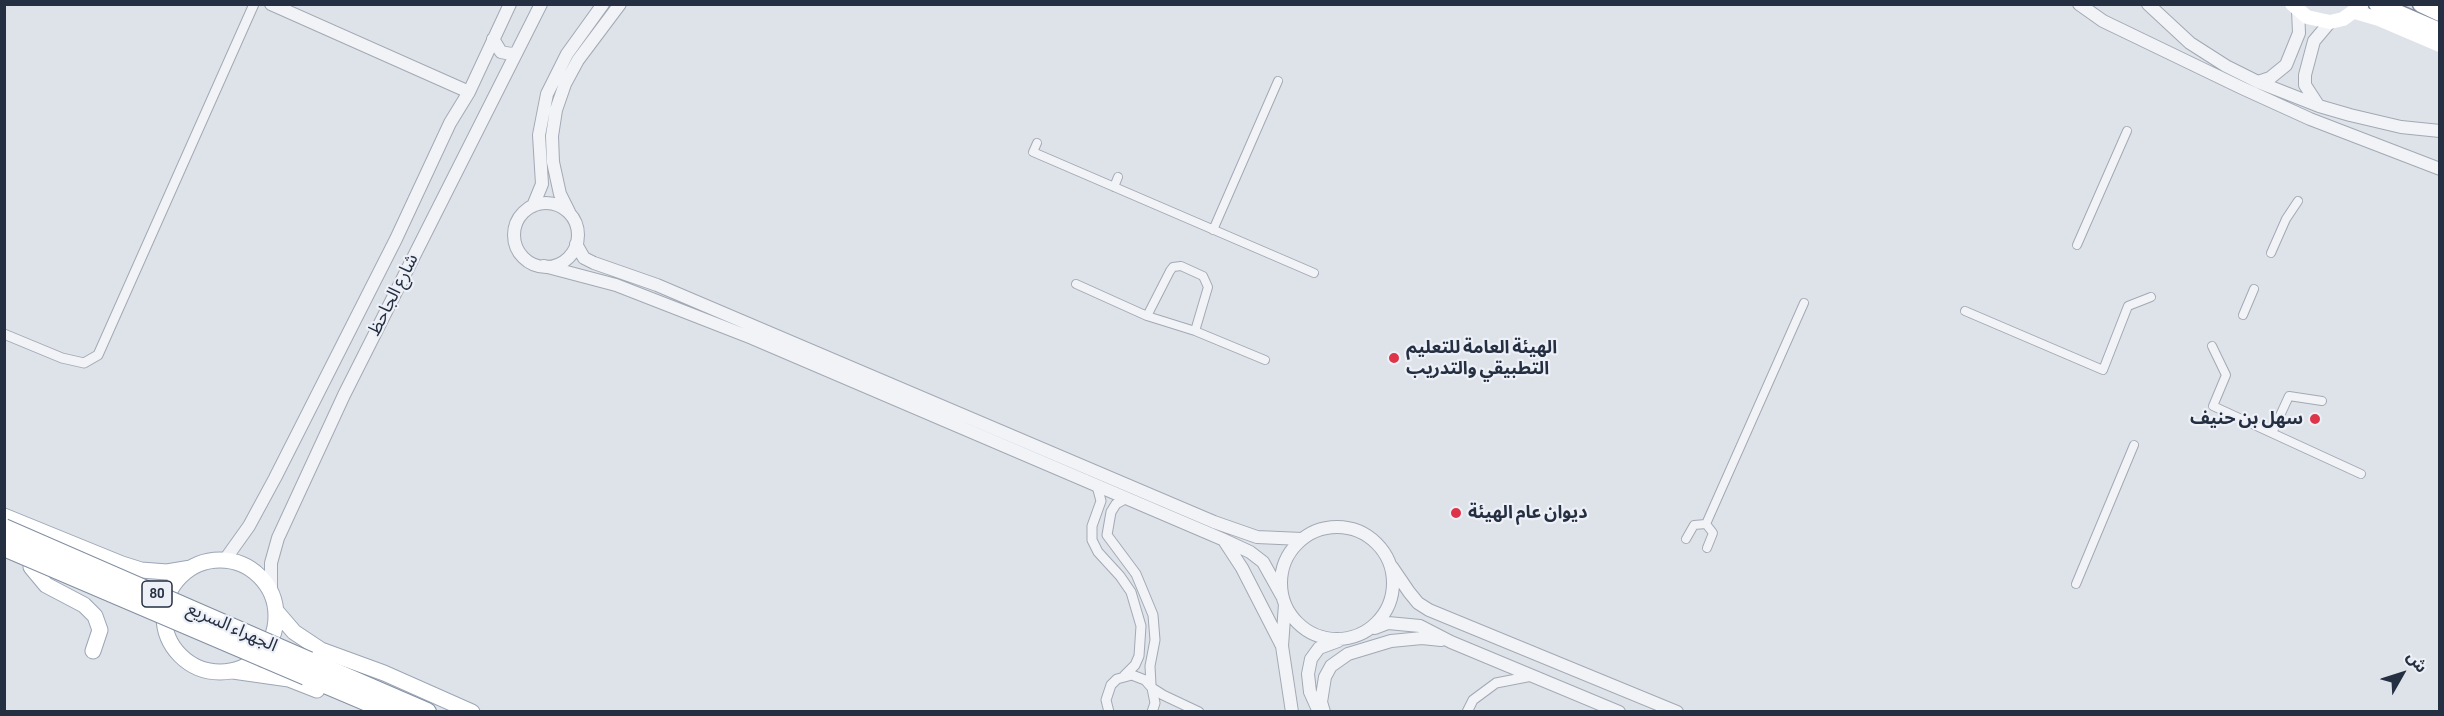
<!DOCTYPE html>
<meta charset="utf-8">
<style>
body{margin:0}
#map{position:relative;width:2444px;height:716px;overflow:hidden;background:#dee2e9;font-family:"Sofia Sans Condensed","Noto Sans Arabic",sans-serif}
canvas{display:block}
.frame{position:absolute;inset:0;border:6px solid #252f42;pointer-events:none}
.north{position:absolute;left:2372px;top:644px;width:60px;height:60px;-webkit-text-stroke:4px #edf1f7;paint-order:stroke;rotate:51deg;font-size:16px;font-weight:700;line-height:24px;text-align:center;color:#252f42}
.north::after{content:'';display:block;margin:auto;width:21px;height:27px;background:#252f42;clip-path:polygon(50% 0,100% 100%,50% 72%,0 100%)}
</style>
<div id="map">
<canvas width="2444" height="716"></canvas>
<div class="frame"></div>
<div class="north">ش</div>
</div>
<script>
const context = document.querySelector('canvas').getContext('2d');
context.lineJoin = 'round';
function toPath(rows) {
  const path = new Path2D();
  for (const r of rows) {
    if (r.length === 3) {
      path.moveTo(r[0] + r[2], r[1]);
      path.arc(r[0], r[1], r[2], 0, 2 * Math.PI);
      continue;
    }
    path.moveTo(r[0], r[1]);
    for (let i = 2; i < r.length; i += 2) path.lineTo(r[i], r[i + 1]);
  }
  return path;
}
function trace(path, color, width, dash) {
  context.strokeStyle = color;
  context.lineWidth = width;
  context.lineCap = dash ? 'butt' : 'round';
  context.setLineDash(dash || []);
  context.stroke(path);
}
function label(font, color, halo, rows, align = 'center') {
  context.font = font + ' "Sofia Sans Condensed","Noto Sans Arabic",sans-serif';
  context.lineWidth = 4.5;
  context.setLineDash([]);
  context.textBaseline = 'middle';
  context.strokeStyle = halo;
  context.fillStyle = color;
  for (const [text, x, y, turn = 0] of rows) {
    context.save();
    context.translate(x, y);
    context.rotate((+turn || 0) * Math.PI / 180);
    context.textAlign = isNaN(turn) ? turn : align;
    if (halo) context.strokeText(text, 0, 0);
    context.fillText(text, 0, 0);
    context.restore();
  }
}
const pedestrian = toPath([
 [1037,143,1033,152,1314,273],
 [1114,187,1118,177],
 [1213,230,1278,81],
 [2077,245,2127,131],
 [2271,253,2286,219,2298,201],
 [1076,284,1147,316,1195,331,1265,360],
 [1965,311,2103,370,2128,306,2151,297],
 [2243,315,2254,289],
 [1147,316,1170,271,1173,267,1181,266,1203,276,1208,287,1195,331],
 [2212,346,2226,375,2213,406,2361,474],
 [2272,433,2289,396,2322,401],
 [1706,524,1804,303],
 [1686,539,1694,525,1706,524,1713,533,1707,548],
 [2076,584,2134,445]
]);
const minor = toPath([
 [4,334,62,358,84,363,98,355,254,4],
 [1097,486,1101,501,1092,526,1092,540,1098,552,1120,576,1131,592,1141,626,1139,656,1135,665,1124,676],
 [1125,499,1116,504,1111,512,1107,535,1136,574,1153,615,1155,640,1150,666,1151,685],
 [1152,688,1163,695,1199,712],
 [1109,712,1106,700,1111,685,1117,679,1132,675,1145,680,1152,688,1155,703,1152,712],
 [1467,712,1473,700,1496,683,1532,676]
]);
const tertiary = toPath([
 [271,4,469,92],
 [2079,4,2103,21,2242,88,2310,119,2440,169],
 [2148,4,2190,43,2226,66,2258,82,2319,106,2350,115,2401,127,2440,131],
 [493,39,501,52,511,54,516,53],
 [2258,82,2270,78,2286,65,2299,33,2298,10],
 [2318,105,2305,85,2305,75,2314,41,2330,22],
 [546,235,32],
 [533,206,542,184,539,135,547,94,567,54,603,4],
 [569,212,560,194,553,162,552,136,556,110,565,84,578,60,620,4],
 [576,244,584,258,594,263,657,285,1214,522,1257,537,1302,539],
 [544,266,616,285,752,338,1222,539,1250,552,1263,562,1282,596],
 [1337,583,56],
 [1225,542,1242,568,1282,646],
 [224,561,249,526,275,478,396,239,450,123,469,92,510,4],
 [1392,567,1409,592,1418,603,1429,610,1677,712],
 [271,593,271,563,278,538,344,395,541,4],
 [1285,604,1282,646,1292,712],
 [1375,628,1388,623,1420,626,1451,642,1619,712],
 [1319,712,1310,692,1308,674,1311,659,1319,648,1338,641],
 [1324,712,1321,702,1325,677,1331,666,1348,654,1391,641,1422,638,1441,640]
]);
const primary = toPath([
 [4,516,122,564,141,570,167,572,191,568],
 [220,616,56],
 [31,567,46,585,84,605,95,616,100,630,93,651],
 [276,611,294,632,321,650,384,673,472,712],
 [233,671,289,679,317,690]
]);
const trunk = toPath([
 [2377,4,2440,31],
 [2421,4,2440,13]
]);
const motorway = toPath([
 [309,661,427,712],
 [306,676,391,712]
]);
trace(pedestrian, '#a3a9b4', 10);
trace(minor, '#a3a9b4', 11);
trace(tertiary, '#a3a9b4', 14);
trace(primary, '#9ca6b6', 17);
trace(trunk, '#838fa1', 19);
trace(motorway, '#838fa1', 20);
trace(pedestrian, '#f1f3f7', 8);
trace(minor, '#f1f3f7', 9);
trace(tertiary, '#f1f3f7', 12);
trace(toPath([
 [2292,4,2307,17,2330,22,2343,19,2361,6],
 [2355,12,2379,19,2440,45]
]), '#fff', 14);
trace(primary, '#fff', 15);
trace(trunk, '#fff', 16);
trace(motorway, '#fff', 18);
const motorwayBridge = toPath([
 [4,528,309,661],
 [4,547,306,676]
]);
trace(motorwayBridge, '#838fa1', 20, []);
trace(motorwayBridge, '#fff', 18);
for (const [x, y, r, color] of [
 [1394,358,6,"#dd344a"],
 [2315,419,6,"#dd344a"],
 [1456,513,6,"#dd344a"]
]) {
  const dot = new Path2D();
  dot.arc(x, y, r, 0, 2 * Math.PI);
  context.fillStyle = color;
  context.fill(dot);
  trace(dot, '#edf1f7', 2);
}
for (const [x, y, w] of [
 [157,594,30]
]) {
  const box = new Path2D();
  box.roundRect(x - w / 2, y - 13, w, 26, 4.5);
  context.fillStyle = '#edf1f7';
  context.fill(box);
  trace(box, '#252f42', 1.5);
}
label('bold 16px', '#252f42', null, [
 ["80",157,594]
]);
label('18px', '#252f42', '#edf1f7', [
 ["شارع الجاحظ",394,295,-63],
 ["الجهراء السريع",232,628,24]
]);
label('bold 18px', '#252f42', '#edf1f7', [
 ["الهيئة العامة للتعليم",1406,348],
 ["التطبيقي والتدريب",1406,369],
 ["سهل بن حنيف",2303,419,"right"],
 ["ديوان عام الهيئة",1468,513]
], 'left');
</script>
